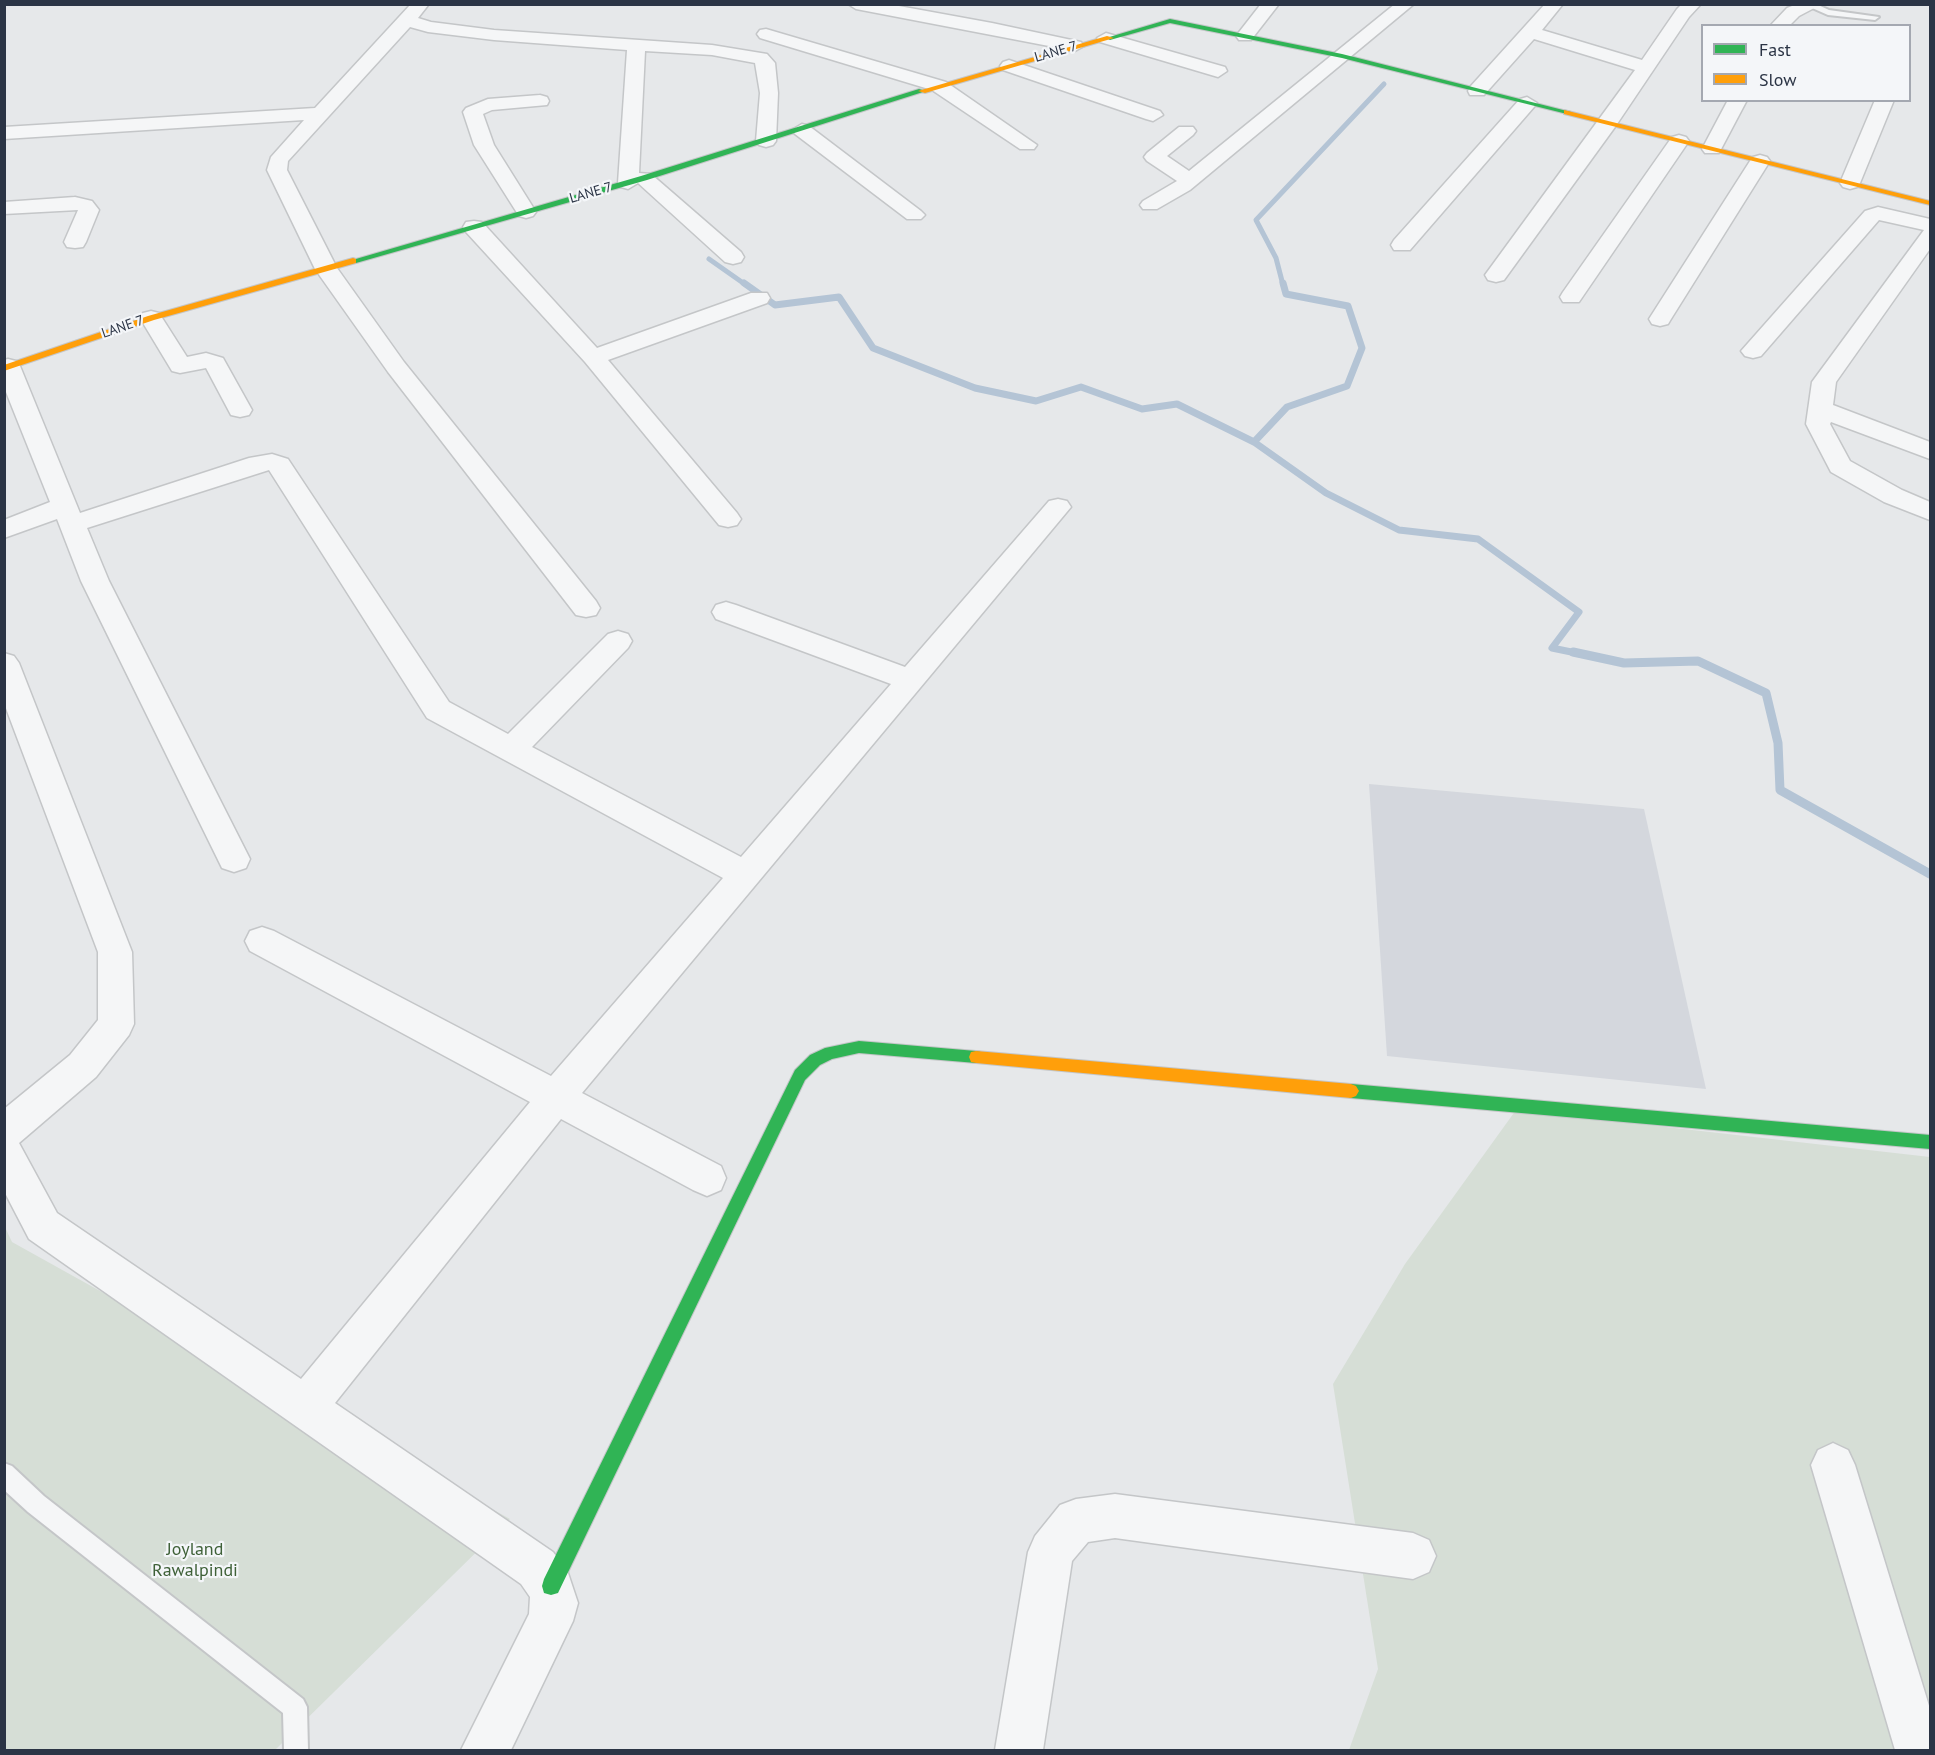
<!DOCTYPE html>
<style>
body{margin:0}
#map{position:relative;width:1935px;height:1755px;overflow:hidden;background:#e6e8ea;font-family:"PT Sans",sans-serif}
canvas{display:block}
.frame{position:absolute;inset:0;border:6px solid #2b3445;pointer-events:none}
.legend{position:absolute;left:1701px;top:24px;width:210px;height:78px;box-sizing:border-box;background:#f4f6f9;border:2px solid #a4a8b1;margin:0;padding:8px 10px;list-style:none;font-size:18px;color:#2b3445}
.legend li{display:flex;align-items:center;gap:12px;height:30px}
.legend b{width:30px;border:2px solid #a4a8b1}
</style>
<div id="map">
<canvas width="1935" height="1755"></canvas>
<div class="frame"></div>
<ul class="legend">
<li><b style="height:8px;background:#30b455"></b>Fast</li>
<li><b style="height:8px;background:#ff9f0a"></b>Slow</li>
</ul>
</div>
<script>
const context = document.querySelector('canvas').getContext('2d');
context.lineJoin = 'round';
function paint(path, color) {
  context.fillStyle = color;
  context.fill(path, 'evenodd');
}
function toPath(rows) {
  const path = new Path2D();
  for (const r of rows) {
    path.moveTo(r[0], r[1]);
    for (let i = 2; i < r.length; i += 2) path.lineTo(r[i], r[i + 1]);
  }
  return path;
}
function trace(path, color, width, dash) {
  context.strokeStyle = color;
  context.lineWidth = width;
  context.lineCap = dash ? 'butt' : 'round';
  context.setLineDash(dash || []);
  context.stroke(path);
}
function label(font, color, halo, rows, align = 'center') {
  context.font = font + ' "PT Sans",sans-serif';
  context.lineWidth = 4.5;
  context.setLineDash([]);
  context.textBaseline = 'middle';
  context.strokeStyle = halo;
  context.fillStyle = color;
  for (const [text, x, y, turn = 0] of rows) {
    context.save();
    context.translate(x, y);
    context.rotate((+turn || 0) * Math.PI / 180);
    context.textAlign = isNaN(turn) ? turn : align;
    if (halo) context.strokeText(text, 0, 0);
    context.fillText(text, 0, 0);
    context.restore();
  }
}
paint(toPath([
 [1369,784,1644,809,1706,1089,1387,1056]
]), '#d4d7dd');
paint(toPath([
 [1516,1110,1930,1157,1930,1750,1349,1750,1378,1669,1333,1384,1405,1264],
 [4,1225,12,1242,510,1519,275,1750,5,1750]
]), '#d6ded6');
trace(toPath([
 [709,259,746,285],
 [1283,285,1276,258,1256,220,1384,84]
]), '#b4c4d5', 5);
trace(toPath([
 [744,283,775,305,839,297,873,348,975,388,1036,401,1081,387,1142,409,1177,404,1254,442],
 [1283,283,1286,294,1348,306,1362,348,1347,386,1287,407,1254,442,1326,493,1399,530,1478,539,1579,612,1552,648,1581,654]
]), '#b4c4d5', 7);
trace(toPath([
 [1573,652,1624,663,1698,661,1766,693,1778,743,1780,790,1930,874]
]), '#b4c4d5', 9);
const lane = toPath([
 [1803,4,1816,4,1829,10,1879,17,1875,20,1828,15,1803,4],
 [4,1463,12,1466,44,1496,303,1699,307,1707,308,1750,284,1750,283,1713,28,1512,4,1490,4,1463]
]);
const street = toPath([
 [411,4,429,4,418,18,431,22,494,30,712,45,767,54,775,63,778,93,776,141,773,145,766,147,759,145,756,141,760,93,755,63,712,55,645,51,639,173,651,174,741,252,744,257,741,262,733,264,725,262,638,183,628,189,621,187,618,183,627,50,494,40,428,32,410,27,288,161,287,170,337,268,404,362,596,601,600,608,596,615,586,617,576,615,388,372,315,269,267,170,271,157,304,120,4,139,4,127,315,108,411,4],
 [848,4,888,4,992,23,1081,42,1084,46,1075,51,856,9,848,4],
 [1261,4,1279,4,1251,40,1239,40,1236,36,1261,4],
 [1395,4,1414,4,1190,190,1157,209,1143,209,1140,205,1143,201,1177,181,1147,161,1144,157,1147,153,1179,127,1193,127,1196,131,1193,135,1167,156,1189,171,1395,4],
 [1545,4,1563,4,1542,30,1642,60,1677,9,1682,4,1701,4,1689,17,1615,127,1504,280,1496,282,1488,280,1485,275,1635,70,1534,39,1484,95,1470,95,1468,91,1470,87,1545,4],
 [1797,4,1818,6,1799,16,1789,26,1770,26,1787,8,1797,4],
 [766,29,946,82,1037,145,1034,149,1020,149,932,90,760,38,757,34,760,30,766,29],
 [1106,33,1225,67,1227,71,1218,77,1100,42,1097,38,1106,33],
 [1009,60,1160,111,1163,115,1153,121,1146,119,1003,70,1000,66,1003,62,1009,60],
 [540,95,547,97,549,101,547,105,492,110,483,114,494,145,536,212,533,216,526,218,519,216,474,145,463,112,466,108,488,99,540,95],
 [1527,97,1537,103,1534,107,1410,250,1394,250,1391,245,1394,240,1520,99,1527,97],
 [1728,100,1747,100,1719,153,1705,153,1702,149,1728,100],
 [1875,100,1894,100,1860,183,1857,187,1850,189,1843,187,1840,183,1875,100],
 [802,124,809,126,921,211,925,215,921,219,907,219,795,134,792,130,802,124],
 [1679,135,1686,137,1689,141,1579,302,1563,302,1560,297,1563,292,1672,137,1679,135],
 [1760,155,1767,157,1770,161,1671,319,1668,324,1660,326,1652,324,1649,319,1750,161,1753,157,1760,155],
 [75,197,92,201,99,210,86,242,83,247,75,248,67,247,64,242,78,210,4,214,4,202,75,197],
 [1878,207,1930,219,1930,249,1836,382,1833,405,1930,442,1930,459,1831,422,1830,424,1850,461,1902,490,1930,502,1930,520,1884,502,1831,472,1806,424,1812,382,1924,230,1879,220,1761,356,1753,358,1745,356,1741,351,1865,211,1878,207],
 [474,221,482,222,597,348,751,293,767,293,770,298,767,303,608,360,737,513,741,519,737,525,728,527,719,525,585,362,466,232,463,227,466,222,474,221],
 [151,311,159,313,187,357,206,353,223,358,252,410,249,415,240,417,231,415,206,368,180,373,172,371,140,318,143,313,151,311],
 [8,359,16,361,20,366,80,513,249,458,272,454,288,459,449,702,508,734,608,634,618,631,628,634,632,641,628,648,532,747,741,857,891,684,716,619,712,612,716,605,726,602,736,605,905,667,1049,501,1058,499,1067,501,1071,507,582,1093,721,1166,726,1178,721,1190,707,1196,693,1190,561,1119,335,1403,553,1552,567,1570,578,1603,573,1621,511,1750,461,1750,529,1614,530,1597,521,1584,29,1239,4,1191,4,1109,70,1055,98,1020,98,952,4,703,4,653,14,656,19,663,132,952,134,1024,129,1035,96,1077,19,1143,57,1213,301,1379,530,1102,250,951,245,941,250,931,262,927,274,931,551,1076,723,878,427,718,269,470,87,528,109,581,250,859,246,868,234,872,222,868,81,581,57,519,4,538,4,520,50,502,4,387,4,360,8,359],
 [1833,1443,1848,1450,1855,1465,1930,1709,1930,1750,1895,1750,1811,1465,1818,1450,1833,1443],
 [1115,1494,1413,1533,1429,1540,1436,1556,1429,1572,1413,1579,1115,1538,1088,1542,1072,1561,1043,1750,995,1750,1028,1552,1035,1536,1060,1505,1076,1499,1115,1494]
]);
const fast = toPath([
 [1170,19,1342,54,1571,112,1567,114,1342,58,1170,23,1110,40,1106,38,1170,19],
 [919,89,926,91,647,180,356,263,349,261,641,176,919,89],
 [859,1041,976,1051,981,1052,983,1057,981,1062,976,1063,859,1053,832,1059,820,1065,805,1080,558,1593,551,1595,544,1593,542,1586,544,1579,795,1070,810,1055,825,1048,859,1041],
 [1351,1084,1930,1135,1930,1149,1351,1098,1346,1096,1343,1091,1346,1086,1351,1084]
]);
const slow = toPath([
 [1107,36,1114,38,925,93,918,91,1107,36],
 [1564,110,1930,201,1930,205,1564,114,1564,110],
 [353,258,356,259,356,263,154,320,4,371,4,365,148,316,353,258],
 [976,1051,1351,1084,1356,1086,1359,1091,1356,1096,1351,1098,976,1063,971,1062,969,1057,971,1052,976,1051]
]);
trace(lane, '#c4c6c8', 4);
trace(street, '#c4c6c8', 3);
trace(fast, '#c4c6c8', 2);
trace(slow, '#c4c6c8', 2);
paint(lane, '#f5f6f7');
paint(street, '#f5f6f7');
paint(fast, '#30b455');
paint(slow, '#ff9f0a');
label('14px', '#2b3445', '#f4f6f9', [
 ["LANE 7",1056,52,-16],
 ["LANE 7",591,193,-16],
 ["LANE 7",123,327,-19]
]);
label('18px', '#3f6138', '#f4f6f9', [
 ["Joyland",195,1550],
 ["Rawalpindi",195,1571]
]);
</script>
